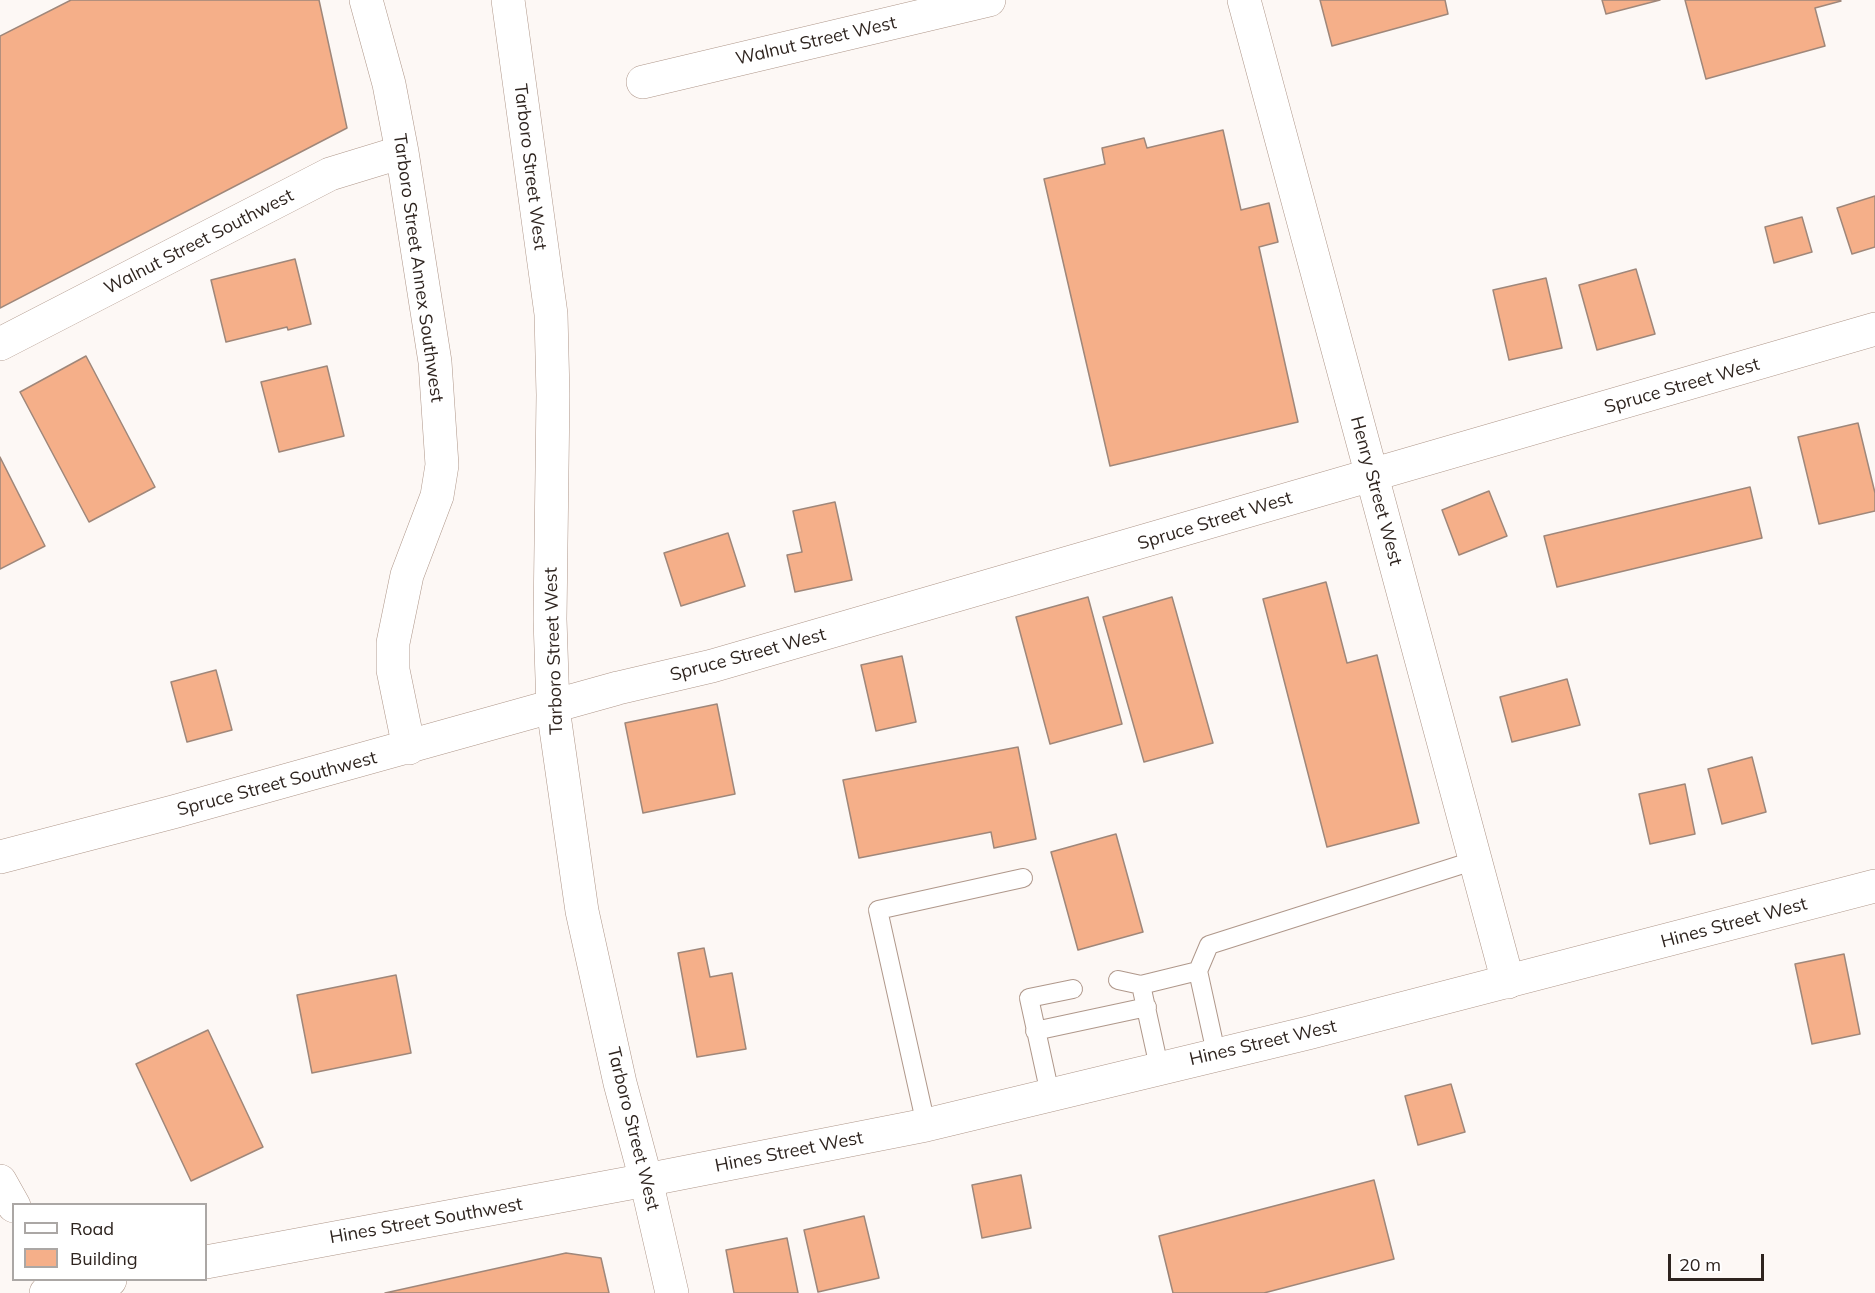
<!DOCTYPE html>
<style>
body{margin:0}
#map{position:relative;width:1875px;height:1293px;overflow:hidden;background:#fdf8f5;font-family:Mulish,sans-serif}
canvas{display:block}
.legend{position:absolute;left:12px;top:1203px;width:195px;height:78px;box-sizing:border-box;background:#fff;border:2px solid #aba7a5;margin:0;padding:8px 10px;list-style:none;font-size:18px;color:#2e241f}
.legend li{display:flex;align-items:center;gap:12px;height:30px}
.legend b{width:30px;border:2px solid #aba7a5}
.scale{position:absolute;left:1668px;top:1254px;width:96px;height:27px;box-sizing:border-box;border:3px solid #2e241f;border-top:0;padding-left:8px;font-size:18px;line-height:21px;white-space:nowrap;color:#2e241f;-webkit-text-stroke:4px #fff;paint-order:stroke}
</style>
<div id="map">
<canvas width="1875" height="1293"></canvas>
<ul class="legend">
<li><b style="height:8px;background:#fff"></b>Road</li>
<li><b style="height:16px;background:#f5af89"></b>Building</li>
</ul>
<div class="scale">20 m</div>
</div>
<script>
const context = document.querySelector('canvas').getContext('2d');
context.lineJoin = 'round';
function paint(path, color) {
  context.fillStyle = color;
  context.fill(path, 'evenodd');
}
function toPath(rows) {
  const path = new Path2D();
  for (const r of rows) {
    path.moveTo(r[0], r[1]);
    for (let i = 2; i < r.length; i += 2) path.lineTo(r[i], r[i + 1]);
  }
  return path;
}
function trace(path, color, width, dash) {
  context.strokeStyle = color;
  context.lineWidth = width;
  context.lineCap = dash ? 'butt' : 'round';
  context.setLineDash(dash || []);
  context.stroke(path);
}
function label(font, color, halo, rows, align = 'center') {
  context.font = font + ' Mulish,sans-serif';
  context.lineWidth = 5;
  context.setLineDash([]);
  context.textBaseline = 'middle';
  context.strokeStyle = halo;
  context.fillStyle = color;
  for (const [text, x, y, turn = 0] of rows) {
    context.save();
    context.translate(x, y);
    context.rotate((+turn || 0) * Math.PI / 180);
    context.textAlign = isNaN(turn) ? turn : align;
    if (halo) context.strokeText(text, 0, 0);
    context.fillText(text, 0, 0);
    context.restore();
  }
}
const building = toPath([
 [71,0,319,0,347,128,0,308,0,36,71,0],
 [1320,0,1445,0,1448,14,1332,46,1320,0],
 [1602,0,1660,0,1606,14,1602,0],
 [1685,0,1840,0,1841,1,1815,8,1825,46,1706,79,1685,0],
 [1223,130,1241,210,1269,203,1278,242,1259,247,1298,422,1110,466,1044,179,1105,164,1102,148,1144,138,1147,148,1223,130],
 [1875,196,1875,247,1852,254,1837,208,1875,196],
 [1802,217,1812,252,1774,263,1765,227,1802,217],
 [295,259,311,324,288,330,287,327,226,342,211,280,295,259],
 [1636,269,1655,334,1597,350,1579,285,1636,269],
 [1546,278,1562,348,1509,360,1493,290,1546,278],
 [86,356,155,487,89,522,20,392,86,356],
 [327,366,344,436,279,452,261,382,327,366],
 [1858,423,1875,493,1875,511,1819,524,1798,437,1858,423],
 [0,457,45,546,0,569,0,457],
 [1750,487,1762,538,1557,587,1544,536,1750,487],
 [1489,491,1507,536,1459,555,1442,510,1489,491],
 [835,502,852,580,795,592,787,555,802,552,793,511,835,502],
 [728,533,745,586,681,606,664,553,728,533],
 [1326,582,1347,663,1377,655,1419,823,1327,847,1263,599,1326,582],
 [1088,597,1122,724,1050,744,1016,617,1088,597],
 [1172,597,1213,743,1144,762,1103,617,1172,597],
 [902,656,916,722,876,731,861,665,902,656],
 [216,670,232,730,187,742,171,682,216,670],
 [1567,679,1580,725,1512,742,1500,697,1567,679],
 [717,704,735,794,643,813,625,723,717,704],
 [1018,747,1036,839,994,848,991,832,859,858,843,780,1018,747],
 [1752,757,1766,812,1722,824,1708,769,1752,757],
 [1685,784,1695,834,1650,844,1639,794,1685,784],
 [1116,834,1143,932,1078,950,1051,852,1116,834],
 [704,948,710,977,732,973,746,1049,697,1057,678,953,704,948],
 [1844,954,1860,1034,1812,1044,1795,964,1844,954],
 [396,975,411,1053,312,1073,297,995,396,975],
 [208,1030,263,1147,191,1181,136,1064,208,1030],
 [1451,1084,1465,1132,1418,1145,1405,1096,1451,1084],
 [1021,1175,1031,1228,982,1238,972,1185,1021,1175],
 [1374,1180,1394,1259,1264,1293,1173,1293,1159,1236,1374,1180],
 [864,1216,879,1278,818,1292,804,1230,864,1216],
 [787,1238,798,1293,734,1293,726,1250,787,1238],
 [566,1253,601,1258,609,1293,385,1293,566,1253]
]);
paint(building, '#f5af89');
trace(building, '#9f877a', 1.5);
const service = toPath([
 [1118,980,1141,985],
 [1035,1031,1147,1007],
 [1216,1053,1198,971,1209,945,1476,860],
 [1159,1067,1141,985,1198,971],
 [1050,1094,1029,998,1073,989],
 [926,1125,878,910,1023,878]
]);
const minor = toPath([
 [366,0,389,84,402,152,435,362,442,465,437,496,407,575,393,643,393,670,409,748],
 [1244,0,1508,982],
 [643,82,989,0],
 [0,344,330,174,402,152],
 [0,857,173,812,618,688,712,666,1875,329],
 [0,1181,14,1206]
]);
const secondary = toPath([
 [508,0,551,314,553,395,550,619,553,708,582,911,620,1083,646,1180,672,1293]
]);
const primary = toPath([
 [206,1262,646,1180,926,1125,1308,1033,1875,886],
 [46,1293,110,1280]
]);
trace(service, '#af978a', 20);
trace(minor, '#af978a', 34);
trace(secondary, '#af978a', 34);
trace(primary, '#af978a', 34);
trace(service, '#fff', 18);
trace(minor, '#fff', 33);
trace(secondary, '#fff', 33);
trace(primary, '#fff', 33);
label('18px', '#2e241f', '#fff', [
 ["Walnut Street West",816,41,-13],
 ["Tarboro Street West",530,167,83],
 ["Walnut Street Southwest",199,242,-27],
 ["Tarboro Street Annex Southwest",418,268,82],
 ["Spruce Street West",1682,386,-16],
 ["Henry Street West",1376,491,75],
 ["Spruce Street West",1215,521,-17],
 ["Tarboro Street West",554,651,-92],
 ["Spruce Street West",748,655,-15],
 ["Spruce Street Southwest",277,784,-15],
 ["Hines Street West",1734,923,-15],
 ["Hines Street West",1263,1043,-13],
 ["Tarboro Street West",633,1129,76],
 ["Hines Street West",789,1152,-11],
 ["Hines Street Southwest",426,1221,-10]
]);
</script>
